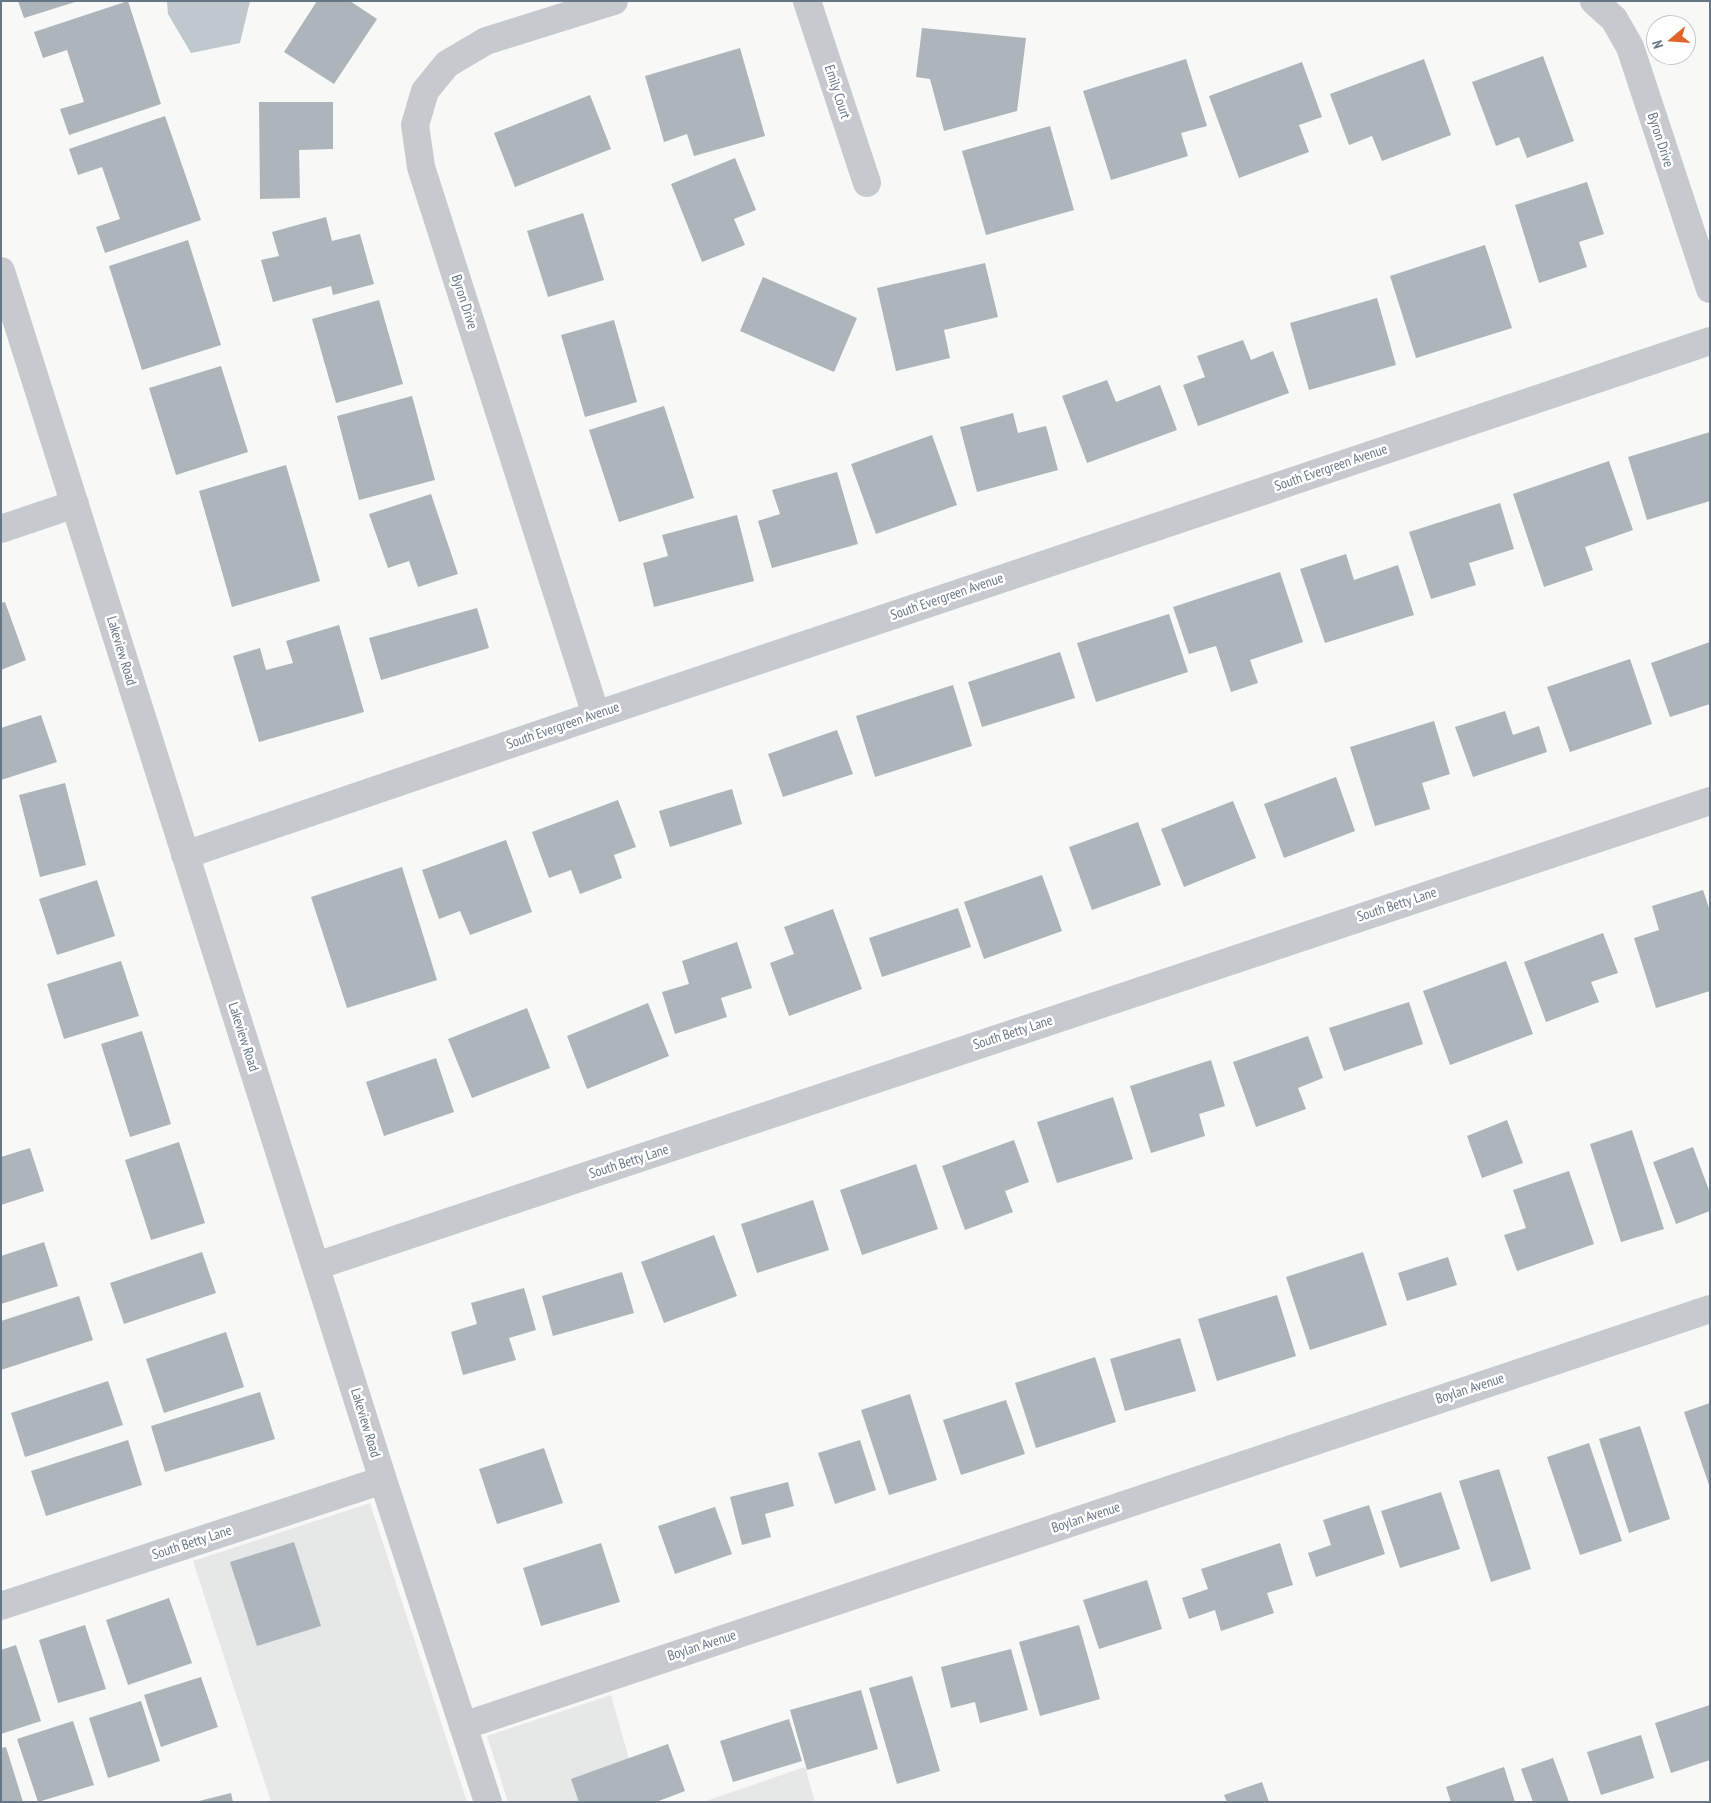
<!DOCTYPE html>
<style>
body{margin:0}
#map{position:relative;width:1711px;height:1803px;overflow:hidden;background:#f8f8f6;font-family:"PT Sans Narrow",sans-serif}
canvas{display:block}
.frame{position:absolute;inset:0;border:2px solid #677686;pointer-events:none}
.north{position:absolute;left:1646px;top:15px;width:50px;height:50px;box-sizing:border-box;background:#fff;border:1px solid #c2c8cf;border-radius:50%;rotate:252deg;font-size:14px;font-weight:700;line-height:20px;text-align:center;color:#677686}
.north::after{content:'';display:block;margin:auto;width:18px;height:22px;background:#e3642b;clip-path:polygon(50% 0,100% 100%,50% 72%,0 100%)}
</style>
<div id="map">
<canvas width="1711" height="1803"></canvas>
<div class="frame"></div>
<div class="north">N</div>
</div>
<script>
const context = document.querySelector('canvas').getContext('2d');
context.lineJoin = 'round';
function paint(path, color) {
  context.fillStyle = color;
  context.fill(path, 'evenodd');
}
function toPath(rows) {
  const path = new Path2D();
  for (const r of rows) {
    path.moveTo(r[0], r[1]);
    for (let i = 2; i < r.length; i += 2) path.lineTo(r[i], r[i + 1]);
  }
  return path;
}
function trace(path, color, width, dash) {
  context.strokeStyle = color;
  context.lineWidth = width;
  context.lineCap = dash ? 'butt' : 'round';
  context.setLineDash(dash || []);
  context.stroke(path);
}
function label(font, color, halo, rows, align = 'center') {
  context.font = font + ' "PT Sans Narrow",sans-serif';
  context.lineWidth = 5;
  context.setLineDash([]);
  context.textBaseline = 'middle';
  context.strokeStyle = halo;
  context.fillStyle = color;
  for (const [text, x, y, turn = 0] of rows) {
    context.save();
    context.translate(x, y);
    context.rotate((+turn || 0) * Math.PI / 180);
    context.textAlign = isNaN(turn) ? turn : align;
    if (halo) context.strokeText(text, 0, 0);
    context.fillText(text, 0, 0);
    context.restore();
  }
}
paint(toPath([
 [370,1503,467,1802,271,1802,193,1561],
 [611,1695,641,1802,508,1802,487,1736],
 [805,1767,815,1802,703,1802]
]), '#e6e7e7');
paint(toPath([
 [167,1,250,1,240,43,191,53,168,14]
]), '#bfc8cd');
paint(toPath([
 [18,1,75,1,75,2,24,18],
 [128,1,161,104,69,135,60,109,84,102,67,50,43,58,34,32],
 [317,1,350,1,377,19,334,84,284,52],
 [922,28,1026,38,1017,111,944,131,930,79,916,77],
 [740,48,765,136,694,156,687,134,664,142,645,76],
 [1543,56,1574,141,1527,158,1519,137,1496,146,1472,82],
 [1186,59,1207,126,1181,133,1188,156,1111,180,1083,91],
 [1424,59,1451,135,1382,161,1372,136,1349,145,1330,94],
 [1302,62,1322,117,1299,125,1309,152,1239,178,1209,96],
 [590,95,611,149,515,187,494,133],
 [259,102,333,102,333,149,299,150,300,198,260,199],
 [165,116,201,220,105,253,96,227,120,219,102,167,78,175,69,149],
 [1050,126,1074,210,986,235,962,151],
 [735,158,756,210,734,219,745,245,702,262,671,184],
 [1587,182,1604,234,1579,242,1587,267,1539,283,1515,205],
 [583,213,604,280,548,297,527,231],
 [326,217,332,241,360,234,374,284,333,295,331,286,273,302,261,260,279,256,272,232],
 [188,240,221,345,142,370,109,266],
 [1485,245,1512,328,1416,358,1390,276],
 [985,263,998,317,944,330,950,358,896,371,877,288],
 [763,277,857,318,834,372,740,331],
 [1377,298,1396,365,1309,390,1290,323],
 [379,300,403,384,336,403,312,319],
 [614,320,637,402,585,417,561,335],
 [1243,340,1251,360,1273,351,1289,393,1198,426,1183,385,1205,377,1197,356],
 [221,366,248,452,176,475,149,388],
 [1107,380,1116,402,1160,385,1177,430,1087,463,1062,396],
 [412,396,435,480,359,500,337,416],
 [664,406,694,498,619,522,589,430],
 [1013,413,1018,433,1046,426,1058,470,977,492,960,427],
 [1710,432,1710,501,1647,520,1628,457],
 [932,435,957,505,876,534,851,464],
 [1609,461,1633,530,1585,547,1593,570,1544,587,1513,494],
 [286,465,320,581,232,607,199,491],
 [837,472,858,544,772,568,758,521,780,514,772,490],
 [431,494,458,574,418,587,409,561,388,568,369,514],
 [1500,503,1514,549,1469,563,1476,585,1431,599,1409,532],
 [737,515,754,581,654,607,643,563,668,556,662,535],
 [1346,554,1354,580,1398,565,1414,615,1325,643,1300,569],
 [1280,572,1303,642,1250,660,1258,683,1231,692,1216,646,1189,654,1173,607],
 [5,602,26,660,1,670,1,603],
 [477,608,489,648,381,680,369,638],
 [1169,614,1188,672,1096,702,1077,643],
 [339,625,364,712,259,742,233,656,260,648,266,670,293,663,286,641],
 [1710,642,1710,704,1670,717,1651,663],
 [1060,652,1075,698,982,727,968,682],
 [1630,659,1652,724,1570,752,1547,687],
 [953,685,972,746,875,777,856,716],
 [1505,711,1513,735,1539,726,1547,752,1473,777,1455,727],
 [41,715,57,762,1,780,1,728],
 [1434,721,1450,774,1422,783,1430,809,1375,826,1350,747],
 [837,730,853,774,783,797,768,754],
 [1336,777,1355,831,1284,858,1264,804],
 [65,783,86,865,40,877,19,795],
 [732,789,742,824,670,847,659,811],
 [618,800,636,847,614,855,622,878,580,894,571,870,549,878,532,832],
 [1233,801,1256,858,1184,887,1161,829],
 [1138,822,1161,885,1092,910,1069,847],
 [506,840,532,912,470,935,460,911,439,919,422,870],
 [402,867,437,980,347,1008,311,897],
 [1042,875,1062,931,984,959,964,902],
 [97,880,115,936,57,955,39,899],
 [1703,890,1710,911,1710,991,1656,1008,1634,938,1659,930,1652,906],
 [958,908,971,947,882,977,869,938],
 [833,909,862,989,789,1016,770,963,794,954,784,927],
 [1603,933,1618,973,1591,982,1599,1002,1546,1022,1524,962],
 [737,942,752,988,721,998,727,1017,675,1034,662,992,689,984,682,961],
 [121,961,139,1016,64,1039,47,984],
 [1506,961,1533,1034,1450,1065,1423,991],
 [1409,1002,1423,1044,1344,1071,1329,1028],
 [648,1003,669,1056,587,1089,567,1036],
 [527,1008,550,1068,472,1098,448,1039],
 [142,1031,171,1124,130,1137,101,1044],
 [1308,1036,1323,1078,1298,1088,1306,1109,1256,1127,1233,1062],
 [436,1058,454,1112,384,1136,366,1082],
 [1211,1060,1225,1106,1199,1114,1205,1136,1151,1153,1130,1086],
 [1113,1097,1133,1159,1057,1183,1037,1122],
 [1507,1120,1523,1163,1482,1178,1467,1136],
 [1632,1130,1664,1229,1621,1242,1590,1144],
 [1014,1140,1029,1182,1005,1191,1013,1212,965,1230,942,1166],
 [179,1142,205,1223,151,1240,125,1160],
 [1693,1147,1710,1193,1710,1211,1676,1224,1653,1162],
 [30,1148,44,1191,1,1205,1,1157],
 [916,1164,938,1229,862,1255,840,1190],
 [1569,1171,1594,1244,1517,1271,1504,1235,1526,1228,1513,1190],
 [813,1200,829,1250,757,1273,741,1224],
 [714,1235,737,1296,664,1323,641,1262],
 [44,1242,58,1286,1,1304,1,1256],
 [202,1252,216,1293,124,1324,110,1283],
 [1363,1252,1387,1325,1310,1350,1286,1277],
 [1448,1257,1457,1285,1407,1301,1398,1273],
 [622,1272,634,1313,553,1336,542,1296],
 [524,1288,536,1330,509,1338,516,1360,463,1375,451,1332,477,1324,471,1303],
 [1277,1295,1296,1356,1217,1381,1198,1319],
 [79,1296,93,1340,1,1370,1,1321],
 [226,1332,244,1387,164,1413,146,1359],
 [1180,1338,1196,1391,1125,1411,1110,1359],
 [1095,1357,1116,1422,1036,1448,1015,1383],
 [108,1381,123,1425,25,1457,11,1413],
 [260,1392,275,1439,165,1472,151,1426],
 [910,1394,937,1480,889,1495,861,1410],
 [1006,1400,1025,1454,961,1475,943,1420],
 [1710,1403,1710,1485,1709,1485,1684,1412],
 [1640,1426,1670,1519,1629,1533,1599,1439],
 [128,1440,142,1485,46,1516,31,1471],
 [860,1440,876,1490,835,1504,818,1453],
 [1589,1443,1622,1541,1580,1555,1547,1457],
 [544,1448,563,1503,497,1524,479,1469],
 [1499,1469,1531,1569,1491,1582,1459,1481],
 [788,1482,794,1506,765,1514,771,1537,742,1545,730,1497],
 [1441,1492,1460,1549,1400,1568,1381,1511],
 [1369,1505,1385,1554,1316,1577,1308,1553,1331,1545,1323,1520],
 [715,1507,732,1554,675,1574,658,1526],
 [294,1542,321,1626,257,1646,230,1562],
 [601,1543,620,1602,541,1626,523,1568],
 [1280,1543,1293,1585,1267,1593,1274,1613,1221,1631,1215,1610,1189,1619,1182,1598,1208,1589,1201,1569],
 [1147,1580,1162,1629,1099,1649,1083,1600],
 [169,1598,192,1663,128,1685,106,1620],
 [85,1625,106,1689,58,1703,39,1640],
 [1079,1625,1100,1699,1040,1716,1019,1642],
 [16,1645,41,1721,1,1734,1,1650],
 [1011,1649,1028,1710,980,1723,975,1702,951,1708,941,1667],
 [912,1676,940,1771,897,1784,869,1688],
 [201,1677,218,1727,161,1747,144,1695],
 [861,1690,878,1749,807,1770,790,1710],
 [141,1701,160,1761,108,1778,89,1718],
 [1710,1705,1710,1760,1671,1773,1655,1723],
 [789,1719,802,1761,733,1782,720,1741],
 [73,1721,94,1785,38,1802,17,1739],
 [1641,1735,1654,1778,1601,1795,1587,1752],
 [668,1744,685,1791,656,1802,579,1802,571,1779],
 [6,1747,23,1802,1,1802,1,1748],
 [1553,1758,1569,1802,1533,1802,1521,1769],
 [1504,1767,1515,1802,1451,1802,1446,1787],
 [1262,1782,1269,1802,1227,1802,1224,1795],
 [231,1793,233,1802,199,1802,199,1801]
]), '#adb4ba');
trace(toPath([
 [807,1,867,183],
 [1594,1,1614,19,1630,47,1710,289],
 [1,271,383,1480,488,1802],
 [1,529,75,504],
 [596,715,421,167,415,125,425,91,447,64,486,41,614,1],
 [185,855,596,715,1710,341],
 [316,1266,1710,801],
 [1,1606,383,1480],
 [463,1726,1710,1309]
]), '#c6c9cd', 28);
label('14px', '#677686', '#fff', [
 ["Emily Court",837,92,72],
 ["Byron Drive",1660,140,72],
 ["Byron Drive",464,302,72],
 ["South Evergreen Avenue",1331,468,-19],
 ["South Evergreen Avenue",947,597,-19],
 ["Lakeview Road",121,651,73],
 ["South Evergreen Avenue",563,726,-19],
 ["South Betty Lane",1397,905,-18],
 ["South Betty Lane",1013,1033,-18],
 ["Lakeview Road",243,1037,72],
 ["South Betty Lane",629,1162,-18],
 ["Boylan Avenue",1470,1389,-18],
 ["Lakeview Road",365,1423,73],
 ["Boylan Avenue",1086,1518,-18],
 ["South Betty Lane",192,1543,-18],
 ["Boylan Avenue",702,1646,-18]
]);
</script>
